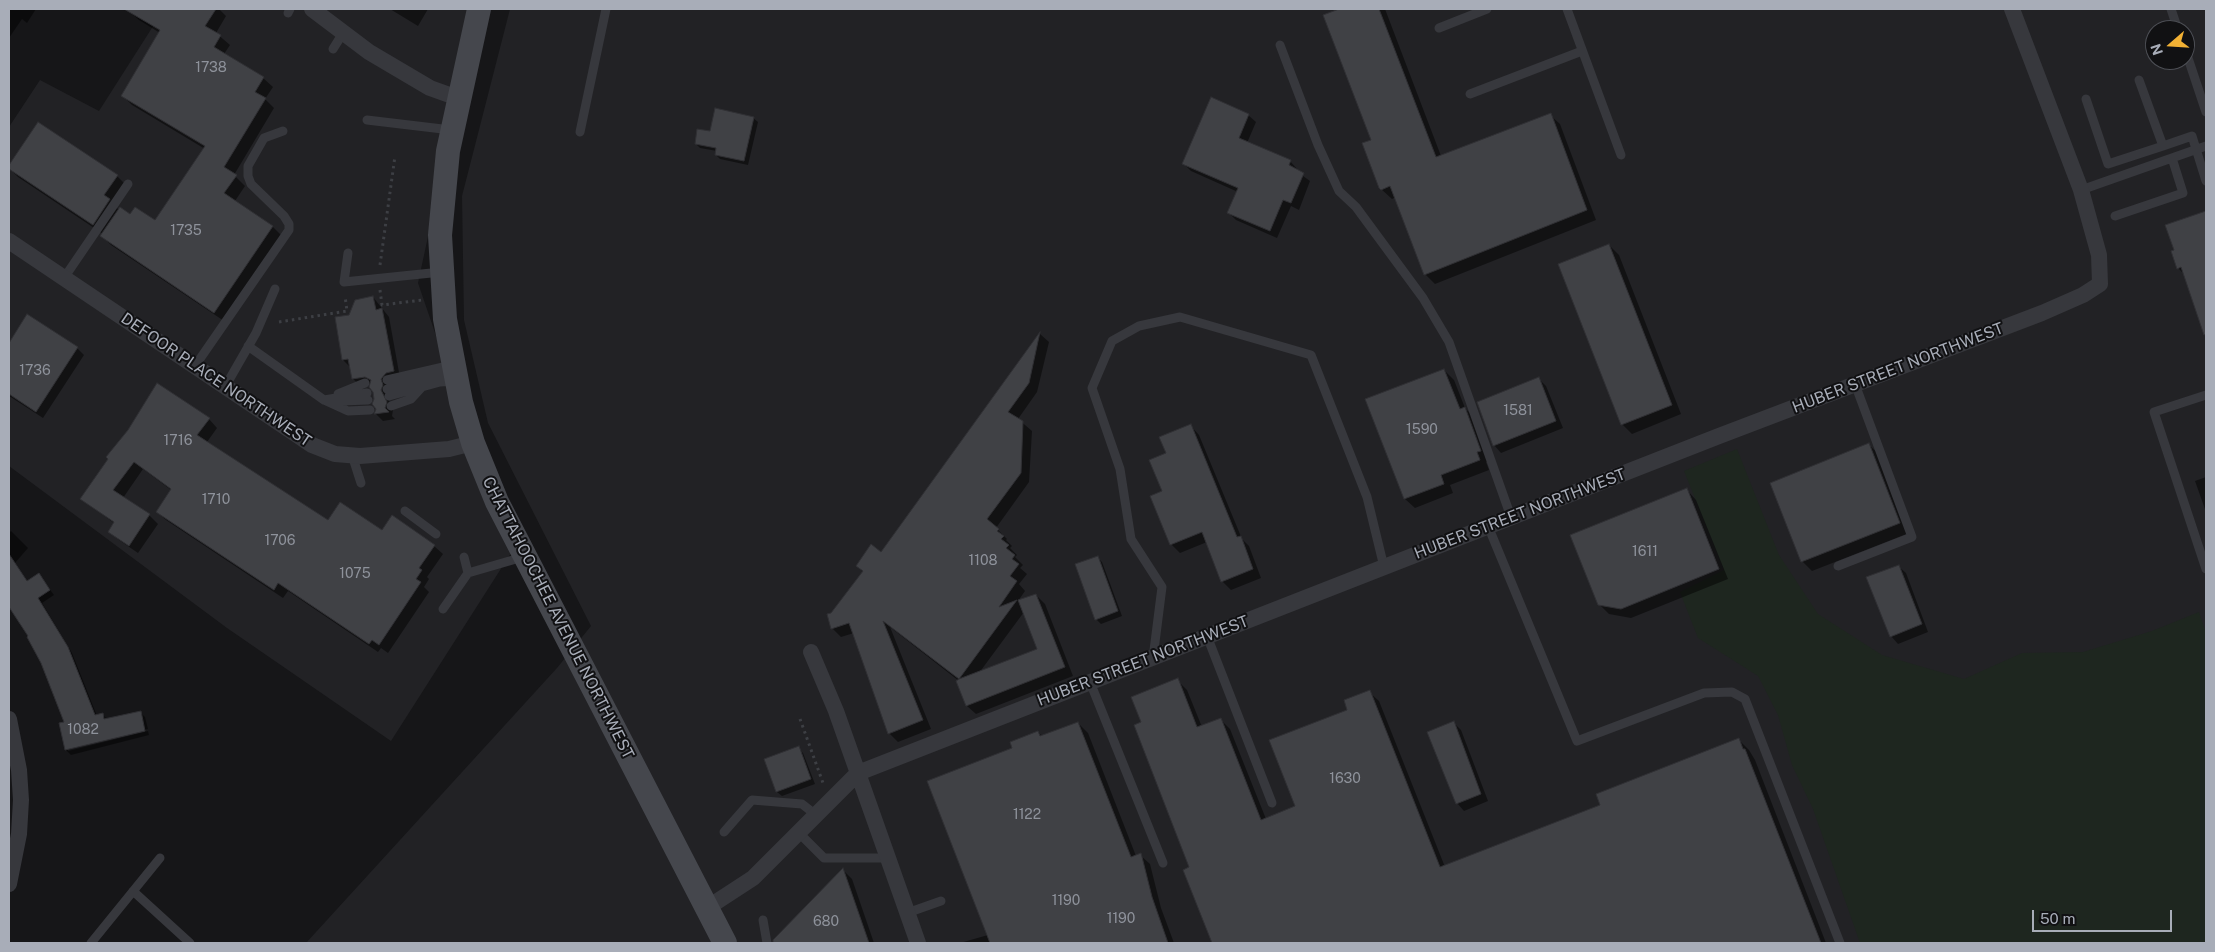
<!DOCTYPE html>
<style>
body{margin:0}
#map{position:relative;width:2215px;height:952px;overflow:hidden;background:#161618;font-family:"Public Sans",sans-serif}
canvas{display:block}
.frame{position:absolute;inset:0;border:10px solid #a8adb8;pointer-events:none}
.north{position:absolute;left:2145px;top:20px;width:50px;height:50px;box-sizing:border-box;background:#111113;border:1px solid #4d4f55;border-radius:50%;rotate:251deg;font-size:14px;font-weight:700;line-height:20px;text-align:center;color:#a8adb8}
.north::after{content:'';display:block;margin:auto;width:18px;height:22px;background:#f2b134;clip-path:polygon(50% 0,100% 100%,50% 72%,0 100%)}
.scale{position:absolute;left:2032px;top:910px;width:140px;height:22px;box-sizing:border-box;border:2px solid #a8adb8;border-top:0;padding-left:6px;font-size:15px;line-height:18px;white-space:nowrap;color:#a8adb8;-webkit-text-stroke:4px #111113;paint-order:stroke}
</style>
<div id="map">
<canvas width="2215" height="952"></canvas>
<div class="frame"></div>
<div class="north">N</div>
<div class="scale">50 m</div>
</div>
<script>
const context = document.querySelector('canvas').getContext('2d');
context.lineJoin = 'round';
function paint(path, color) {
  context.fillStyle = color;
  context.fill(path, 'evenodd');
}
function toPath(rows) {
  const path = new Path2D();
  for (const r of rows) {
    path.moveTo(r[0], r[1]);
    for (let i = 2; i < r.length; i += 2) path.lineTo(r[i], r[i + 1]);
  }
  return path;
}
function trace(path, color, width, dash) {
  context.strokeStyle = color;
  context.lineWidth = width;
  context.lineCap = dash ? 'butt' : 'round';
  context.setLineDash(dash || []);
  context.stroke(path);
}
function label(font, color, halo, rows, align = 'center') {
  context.font = font + ' "Public Sans",sans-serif';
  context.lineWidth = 4;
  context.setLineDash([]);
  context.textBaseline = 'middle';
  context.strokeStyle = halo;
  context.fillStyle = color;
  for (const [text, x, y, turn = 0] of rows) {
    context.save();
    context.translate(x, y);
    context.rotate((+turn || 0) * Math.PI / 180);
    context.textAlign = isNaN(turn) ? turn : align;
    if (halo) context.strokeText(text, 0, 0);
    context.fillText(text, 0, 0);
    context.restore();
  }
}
paint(toPath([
 [164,9,477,9,418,283,485,479,518,542,391,741,227,628,9,466,9,127,40,80,99,111],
 [510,9,2206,9,2206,943,306,943,557,668,591,626,488,423,464,320,462,196],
 [2155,30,2185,30,2185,60,2155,60]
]), '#222225');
paint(toPath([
 [1737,449,1779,555,1818,614,1882,655,1964,679,2022,653,2083,652,2152,631,2199,612,2206,633,2206,943,1860,943,1813,809,1792,765,1778,715,1758,676,1698,638,1680,592,1724,570,1684,471]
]), '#1e261f');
paint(toPath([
 [9,9,36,9,27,23,22,19,9,38],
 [130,9,219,9,226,16,216,33,230,45,224,54,263,78,273,87,265,99,274,108,234,175,245,186,235,201,272,226,282,236,224,321,111,245,102,236,103,234,18,177,9,168,38,123,117,176,127,186,114,205,119,210,155,222,205,149,132,105,123,96,160,33,139,20,129,11],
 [390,9,428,9,418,26],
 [1343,9,1385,9,1441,156,1550,115,1560,124,1596,220,1435,284,1425,274,1396,197,1392,199,1380,188,1372,141,1325,16],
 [1248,115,1256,122,1247,143,1290,161,1297,169,1296,171,1310,181,1299,210,1291,206,1277,238,1236,220,1229,213,1238,192,1191,171,1184,164],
 [753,118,758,122,748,165,720,159,716,155,717,151,700,148,696,144,711,133],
 [2206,212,2206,323,2198,315,2185,275,2178,268],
 [1609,245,1619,255,1681,414,1632,434,1622,424],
 [373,297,389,317,400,378,388,398,393,410,392,416,395,419,383,421,376,414,378,409,372,384,361,386,353,379,351,368,343,360,350,316],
 [27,316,77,348,84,355,43,418,9,396,9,345],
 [1040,334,1049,342,1037,392,1018,419,1032,431,1029,482,996,528,1007,539,1006,540,1012,546,1010,548,1017,555,1015,557,1023,565,1020,568,1027,574,1019,584,1025,591,1018,601,1036,595,1045,604,1073,676,976,714,967,706,959,681,890,627,931,729,898,742,889,733,854,633,841,637,832,628,832,614,863,572,857,566,881,554],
 [1024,612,1038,649,979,673],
 [1444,370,1454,380,1465,408,1475,418,1490,461,1486,462,1489,470,1450,485,1453,493,1415,508,1405,499],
 [1539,379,1546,386,1563,428,1501,453,1494,445],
 [209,419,217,428,207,442,328,522,383,532,434,546,443,554,427,577,429,579,424,587,429,592,388,653,381,648,378,652,288,591,283,598,166,520,157,512,171,490,143,469,123,498,149,515,158,524,138,553,119,540,110,532,115,524,82,498,110,459],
 [1191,426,1199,435,1242,539,1249,546,1261,578,1231,590,1222,581,1207,542,1180,553,1171,544,1167,454],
 [1869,445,1879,454,1909,533,1812,571,1802,561],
 [2206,477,2206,512,2195,481],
 [1687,490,1696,500,1728,579,1631,618,1609,614,1599,604],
 [11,531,28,548,15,563,28,582,39,575,54,595,42,603,72,653,97,716,102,714,107,719,140,712,145,717,148,729,68,748,68,751,148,731,149,735,71,755,66,750,60,724,65,723,42,662,30,637,9,606,9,533],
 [1097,557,1102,562,1122,616,1101,624,1096,619],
 [1898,566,1906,573,1928,632,1898,644,1891,636],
 [1177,680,1187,690,1202,727,1220,719,1230,729,1266,819,1297,807,1349,711,1369,692,1379,701,1445,867,1602,806,1739,740,1749,750,1755,760,1826,943,1225,943,1191,868,1143,723],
 [1078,723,1088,733,1136,856,1140,855,1150,864,1161,908,1174,943,960,943,988,935,1014,749,1038,732,1043,737],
 [1454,723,1461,730,1488,801,1464,811,1457,803],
 [798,748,803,753,815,784,782,796,777,792],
 [843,870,852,879,874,943,776,943,774,940]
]), '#0007');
const building = toPath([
 [124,9,216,9,205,26,221,35,214,47,264,77,255,92,266,98,224,167,237,175,224,193,273,226,214,313,100,236,120,207,130,214,135,207,155,220,205,146,121,96,160,30,124,9],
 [1339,9,1379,9,1436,157,1551,113,1587,210,1424,275,1390,186,1381,190,1379,188,1362,143,1371,140,1323,15,1339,9],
 [1211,97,1249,114,1239,138,1291,160,1289,165,1304,173,1291,203,1283,200,1270,231,1227,213,1238,188,1182,164,1211,97],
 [715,108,754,117,744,161,715,155,716,148,695,144,697,129,710,131,715,108],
 [38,122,118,175,104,195,110,199,93,225,9,169,9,165,38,122],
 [2206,211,2206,334,2204,335,2181,267,2177,269,2171,251,2174,250,2165,225,2206,211],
 [1609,244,1672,405,1621,425,1558,264,1609,244],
 [373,296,376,310,382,308,394,371,386,373,381,379,383,385,381,390,387,402,385,408,389,412,374,414,376,409,372,404,374,399,373,392,369,387,371,380,365,377,352,379,348,359,342,360,335,317,349,315,355,300,373,296],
 [27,314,78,347,36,412,9,394,9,343,27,314],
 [1040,332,1029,383,1008,412,1023,421,1021,473,987,519,999,529,997,531,1004,536,1001,539,1009,545,1006,548,1015,555,1012,559,1019,564,1010,576,1017,581,999,607,1017,600,959,679,1037,649,1018,600,1036,594,1065,667,966,706,956,681,959,679,883,621,923,720,888,734,849,623,831,629,827,614,831,613,863,571,856,566,871,544,881,552,1040,332],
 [1444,369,1460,409,1465,407,1481,451,1477,452,1480,460,1441,475,1444,484,1404,499,1365,399,1444,369],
 [1539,377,1556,421,1493,446,1477,402,1539,377],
 [157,383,210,418,197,435,328,520,340,502,382,530,392,515,435,545,419,568,422,570,416,579,421,582,379,645,372,640,369,644,278,583,274,590,156,512,171,489,134,462,113,490,150,514,129,546,108,532,114,522,80,499,108,459,106,457,128,430,157,383],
 [1191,424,1237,537,1241,536,1253,569,1221,582,1202,532,1170,545,1150,496,1162,491,1149,460,1166,453,1159,437,1191,424],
 [1869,443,1900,523,1801,562,1770,483,1869,443],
 [1687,488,1719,569,1621,609,1598,605,1570,535,1687,488],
 [9,554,27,581,39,573,50,590,38,598,68,647,95,715,103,713,104,719,141,711,145,731,65,750,59,723,64,722,41,663,27,637,28,636,9,607,9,554],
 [1098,556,1118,611,1095,620,1075,564,1098,556],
 [1899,565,1922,624,1890,637,1866,577,1899,565],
 [1178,678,1197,727,1221,718,1261,820,1295,806,1269,740,1347,710,1344,700,1370,690,1440,867,1600,805,1596,794,1739,738,1743,749,1745,749,1821,943,1212,943,1183,870,1189,867,1134,725,1141,722,1131,697,1178,678],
 [1454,721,1481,794,1456,804,1427,732,1454,721],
 [1078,722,1131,857,1141,853,1152,897,1168,943,990,943,927,781,1012,748,1010,742,1038,731,1040,736,1078,722],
 [799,746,811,779,776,792,764,759,799,746],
 [843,868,869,943,773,943,773,940,843,868]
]);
paint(building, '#404145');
trace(building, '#303034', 1);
trace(toPath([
 [380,265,395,156],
 [380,290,382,305,422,300],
 [279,322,347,311,345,296],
 [800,719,823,783]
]), '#3d3f44', 3, [2.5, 4]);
trace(toPath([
 [1567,9,1621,155],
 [2171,9,2178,30],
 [288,13,290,9],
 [1439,28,1487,9],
 [1280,45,1318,145,1339,191,1356,207,1423,298,1449,342,1511,517],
 [333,49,343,33],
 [2185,49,2206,112],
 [2139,80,2163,146,2192,136,2206,181],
 [1470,94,1582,51],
 [2086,99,2108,164,2163,146],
 [367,120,451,130],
 [580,132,606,9],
 [2081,190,2206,146],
 [2115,216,2183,193,2172,158],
 [348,253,344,282,441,272],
 [64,278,128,184],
 [248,346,324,400,367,393],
 [195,366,289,230,289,224,284,216,251,184,248,176,248,166,264,138,283,131],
 [387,380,452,365],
 [225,387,256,333,275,289],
 [387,389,454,371],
 [338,394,365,383],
 [2206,395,2154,412,2206,569],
 [389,396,440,382,456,381],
 [324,400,348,411,370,410],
 [342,401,368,400],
 [391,406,411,399,422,387],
 [352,455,361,483],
 [405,511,436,534],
 [1488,526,1577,741,1704,693,1732,692,1745,699,1840,943],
 [464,557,468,573],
 [1838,566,1912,537,1855,384],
 [443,609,468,573,523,557],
 [1207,636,1272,803],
 [1153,658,1162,587,1131,539,1120,469,1092,388,1112,341,1139,326,1180,317,1311,355,1367,497,1384,567],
 [1090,682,1163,863],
 [724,832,752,800,802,804,816,815],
 [799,833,824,858,888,858],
 [133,891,190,943],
 [907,913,941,901],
 [763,920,767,943],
 [91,943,160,858]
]), '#37383d', 9);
trace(toPath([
 [312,9,369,52,430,88,458,98],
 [9,241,312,445,335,454,360,456,449,449,473,443],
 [811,652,836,711,918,943],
 [9,719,19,770,21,800,19,834,9,884],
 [707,908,753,878,858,773,1719,436,2042,313,2083,295,2100,284,2099,255,2081,190,2012,9]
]), '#37383d', 16);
trace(toPath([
 [479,9,448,151,440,235,445,319,461,402,473,443,497,502,725,943]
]), '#45474d', 24);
label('14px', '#8e929b', null, [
 ["1738",211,68],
 ["1735",186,231],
 ["1736",35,371],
 ["1581",1518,411],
 ["1590",1422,430],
 ["1716",178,441],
 ["1710",216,500],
 ["1706",280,541],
 ["1611",1645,552],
 ["1108",983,561],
 ["1075",355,574],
 ["1082",83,730],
 ["1630",1345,779],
 ["1122",1027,815],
 ["1190",1066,901],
 ["1190",1121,919],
 ["680",826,922]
]);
label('16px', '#a8adb8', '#111113', [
 ["HUBER STREET NORTHWEST",1898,368,-21],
 ["DEFOOR PLACE NORTHWEST",216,380,34],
 ["HUBER STREET NORTHWEST",1520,514,-21],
 ["CHATTAHOOCHEE AVENUE NORTHWEST",558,618,63],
 ["HUBER STREET NORTHWEST",1143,661,-21]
]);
</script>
